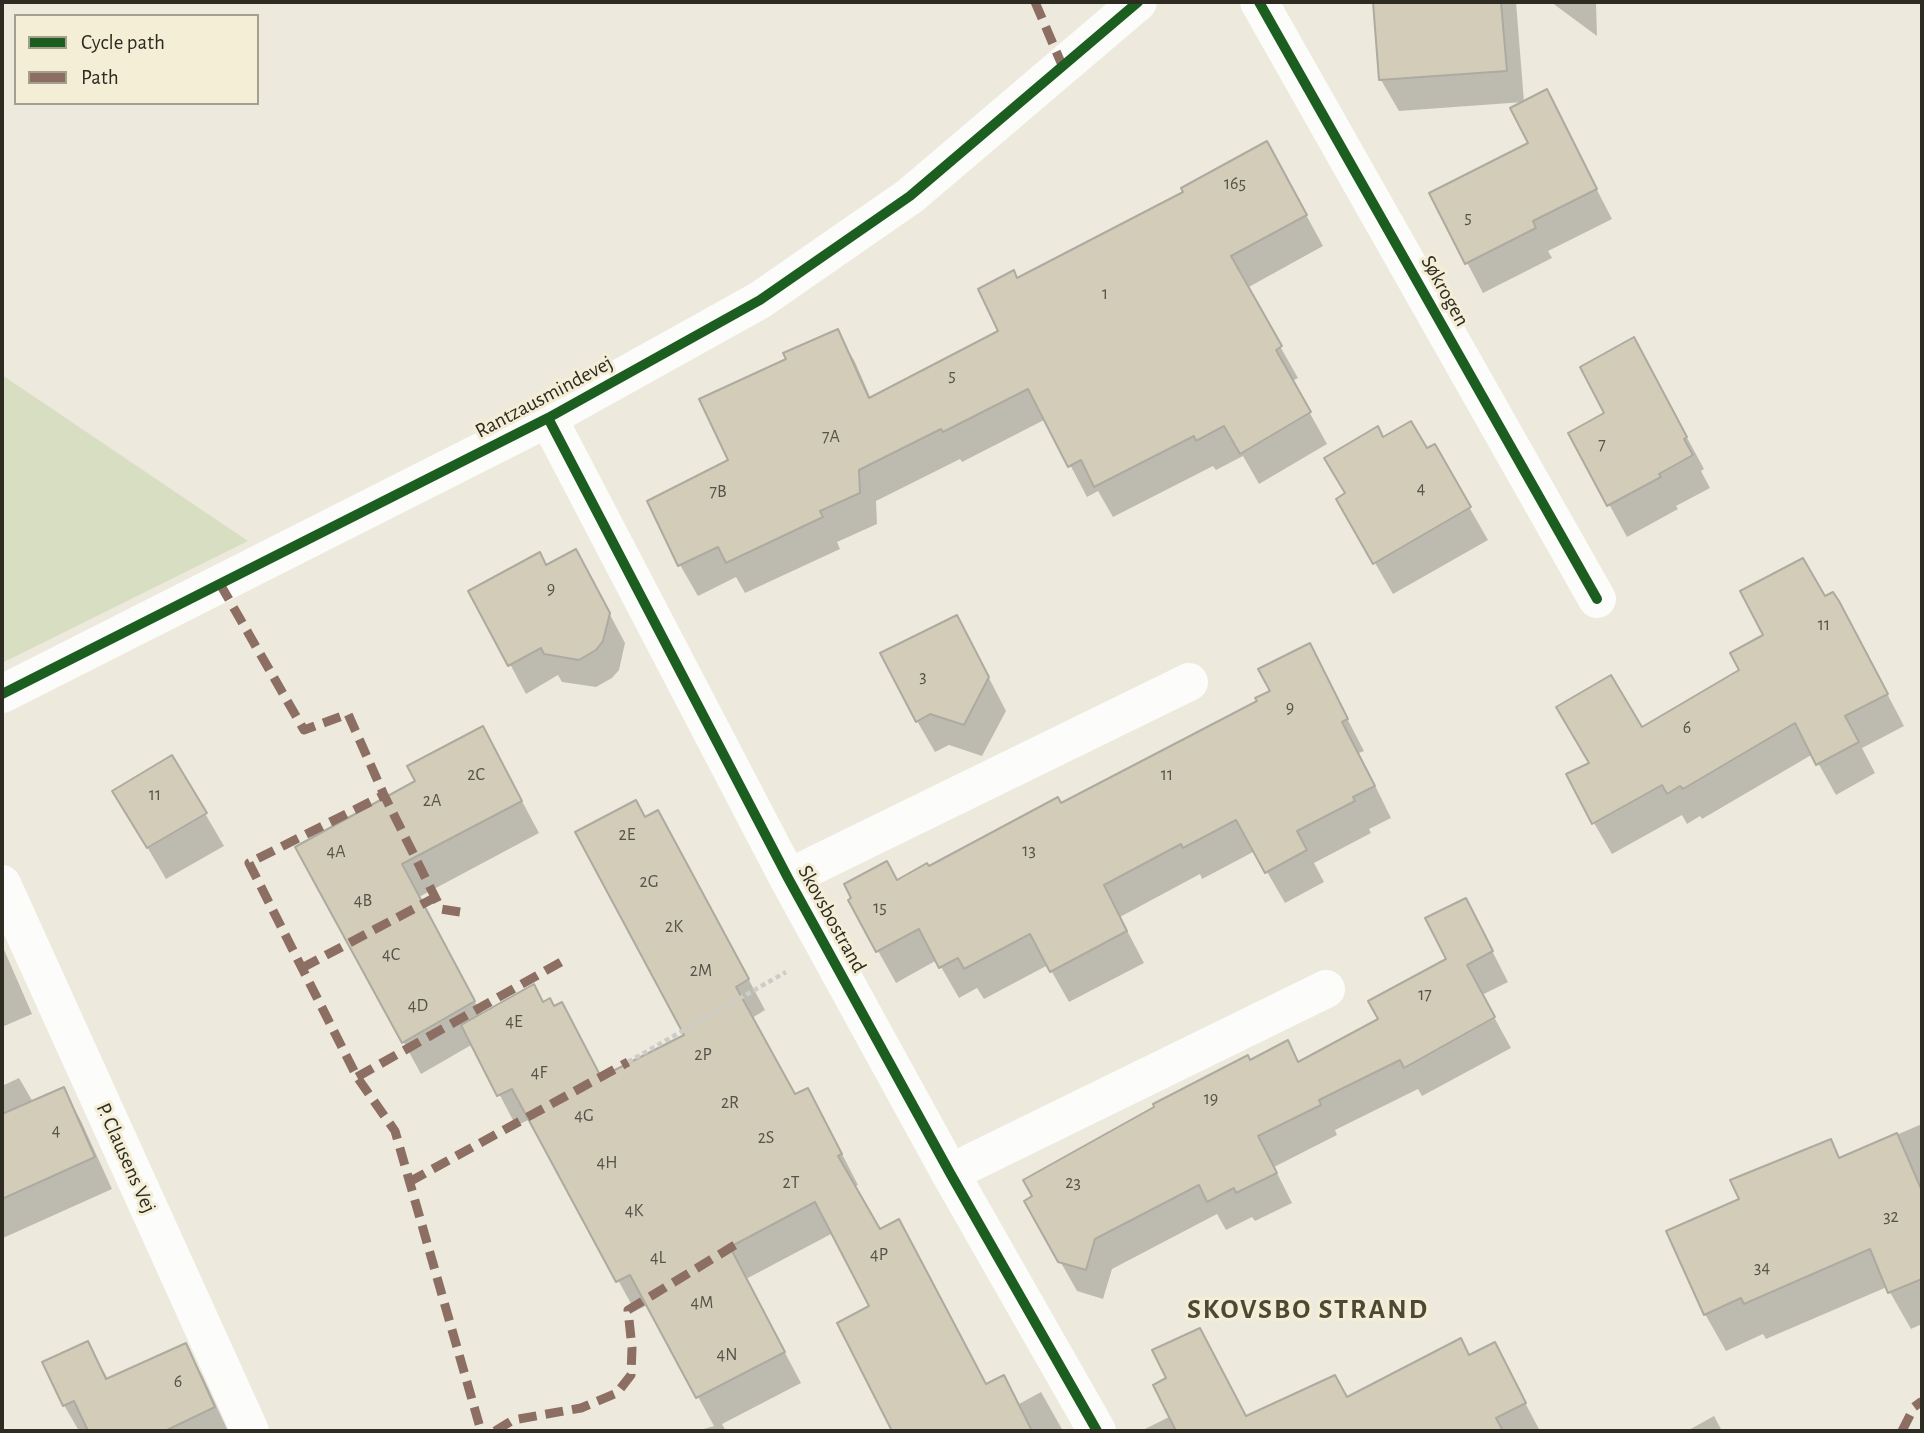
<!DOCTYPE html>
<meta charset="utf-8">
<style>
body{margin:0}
#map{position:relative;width:1924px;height:1433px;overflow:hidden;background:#edeadd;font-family:"Alegreya Sans",sans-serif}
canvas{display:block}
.frame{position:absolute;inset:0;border:4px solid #2d2b22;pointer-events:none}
.legend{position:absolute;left:14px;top:14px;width:245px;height:91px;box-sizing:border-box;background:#f4eed6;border:2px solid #a4a08e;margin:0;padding:9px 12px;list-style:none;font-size:21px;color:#2d2b22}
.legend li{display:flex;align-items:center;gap:14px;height:35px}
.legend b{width:35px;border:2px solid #a4a08e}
</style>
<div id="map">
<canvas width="1924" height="1433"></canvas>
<div class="frame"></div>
<ul class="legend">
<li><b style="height:9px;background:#1b5e20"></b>Cycle path</li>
<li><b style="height:9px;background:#8d6e63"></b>Path</li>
</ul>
</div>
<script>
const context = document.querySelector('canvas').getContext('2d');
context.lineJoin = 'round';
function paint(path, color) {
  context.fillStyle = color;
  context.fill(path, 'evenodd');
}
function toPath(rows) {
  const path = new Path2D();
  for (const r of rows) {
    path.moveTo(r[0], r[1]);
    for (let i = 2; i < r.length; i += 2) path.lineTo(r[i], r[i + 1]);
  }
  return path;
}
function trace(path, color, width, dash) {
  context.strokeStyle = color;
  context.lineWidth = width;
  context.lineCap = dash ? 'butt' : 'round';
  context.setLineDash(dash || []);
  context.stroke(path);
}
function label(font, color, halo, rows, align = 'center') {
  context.font = font + ' "Alegreya Sans",sans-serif';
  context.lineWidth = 6;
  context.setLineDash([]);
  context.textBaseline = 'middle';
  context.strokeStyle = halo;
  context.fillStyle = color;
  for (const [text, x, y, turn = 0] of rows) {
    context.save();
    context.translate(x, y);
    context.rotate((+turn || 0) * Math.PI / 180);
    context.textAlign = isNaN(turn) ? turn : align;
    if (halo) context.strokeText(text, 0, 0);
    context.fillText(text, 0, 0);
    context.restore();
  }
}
paint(toPath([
 [2,375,248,541,2,663]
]), '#d8dec1');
paint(toPath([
 [1375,2,1516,2,1524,102,1399,111,1381,80],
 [1551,2,1596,2,1597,36],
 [1546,91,1612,219,1548,251,1552,258,1483,293,1431,194,1531,143],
 [1284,174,1323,246,1247,288,1298,378,1292,381,1327,444,1259,484,1243,456,1216,470,1213,466,1113,517,1098,491,1087,497,1046,419,962,462,960,459,876,501,877,524,837,542,840,549,745,593,736,577,698,596,680,565,730,461,788,360,837,331,855,362,871,399,1001,332,1017,280],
 [1651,371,1704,469,1701,471,1710,488,1676,506,1678,509,1627,537,1570,433,1607,414],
 [1434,446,1488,540,1393,594,1338,499],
 [591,579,625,643,619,670,612,678,596,687,562,682,558,675,526,694,471,591],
 [1825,598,1856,634,1904,726,1862,748,1875,773,1836,795,1813,754,1702,819,1700,816,1687,824,1682,815,1612,854,1594,823,1591,764,1641,729,1741,671],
 [1309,645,1364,751,1359,753,1391,818,1369,829,1371,833,1314,863,1324,882,1285,903,1255,851,1202,879,1200,874,1120,917,1144,963,1069,1002,1048,965,984,999,977,988,959,998,937,960,896,983,850,901,928,868,1060,806,1260,702,1272,691],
 [974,649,1006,711,982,756,949,745,935,752,917,721],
 [172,757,224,846,166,879,133,823],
 [500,760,539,833,419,897,482,1015,543,1004,554,1008,562,1004,602,1078,686,1036,645,819,675,842,765,1010,752,1018,795,1096,825,1121,858,1185,854,1187,879,1231,987,1386,1003,1377,1019,1404,1041,1392,1063,1431,894,1431,840,1324,872,1307,833,1233,746,1279,801,1383,722,1424,726,1431,697,1431,714,1426,648,1305,635,1311,530,1119,516,1126,473,1044,421,1074,297,847],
 [1466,900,1508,982,1482,995,1511,1048,1422,1096,1418,1089,1335,1130,1337,1135,1274,1167,1292,1203,1255,1221,1252,1217,1226,1230,1217,1214,1112,1269,1103,1299,1077,1291,1026,1201,1250,1062,1287,1043,1299,1063,1380,1020,1448,960],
 [2,945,32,1014,2,1027],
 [19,1078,33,1102,63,1089,81,1121,112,1189,3,1238,2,1086],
 [1922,1124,1922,1324,1911,1329,1887,1287,1766,1339,1763,1334,1726,1351,1705,1314,1741,1199,1830,1141,1840,1159],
 [1461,1340,1470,1357,1494,1344,1540,1431,1141,1431,1171,1416,1246,1417,1347,1399],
 [88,1343,108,1379,185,1345,203,1377,228,1431,79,1431,64,1405],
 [1714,1416,1722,1431,1687,1431]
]), '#0003');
const building = toPath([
 [1373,2,1501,2,1507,71,1379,80,1373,2],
 [1547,89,1597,189,1533,221,1536,228,1465,264,1429,193,1528,143,1510,108,1547,89],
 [1267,141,1307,215,1231,256,1282,346,1276,350,1311,412,1240,454,1224,426,1196,441,1194,436,1094,487,1081,460,1068,467,1028,389,943,432,941,429,859,470,860,493,820,511,823,517,726,563,718,547,678,566,647,501,728,460,699,399,786,359,783,353,838,329,869,398,998,331,978,289,1014,270,1017,278,1183,192,1181,188,1267,141],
 [1634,337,1687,437,1684,439,1693,455,1659,474,1661,477,1607,506,1568,433,1604,413,1580,367,1634,337],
 [1411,421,1427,448,1435,444,1471,507,1373,564,1336,499,1345,493,1324,458,1378,426,1383,437,1411,421],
 [576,549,610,613,603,641,596,650,579,660,544,654,541,648,508,666,468,591,540,552,546,565,576,549],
 [1803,558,1825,596,1833,592,1839,601,1888,694,1845,716,1859,742,1816,765,1795,723,1683,789,1680,786,1667,794,1662,785,1592,824,1566,774,1589,763,1556,707,1611,675,1642,727,1739,670,1730,653,1763,635,1740,591,1803,558],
 [957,615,989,677,964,725,930,714,916,722,880,653,957,615],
 [1310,643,1348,719,1342,722,1375,786,1353,797,1355,801,1297,831,1307,850,1265,873,1236,820,1183,848,1181,844,1104,885,1127,931,1050,972,1030,934,964,969,958,958,939,968,919,929,876,952,848,900,851,898,844,884,887,861,897,880,927,863,929,866,1058,797,1061,803,1257,701,1255,698,1270,691,1258,669,1310,643],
 [483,726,522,801,402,864,475,1001,402,1043,295,847,415,781,407,766,483,726],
 [172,755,207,813,147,848,112,791,172,755],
 [636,800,645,817,658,810,749,979,736,987,795,1094,808,1088,842,1154,838,1156,880,1229,899,1219,986,1384,1004,1375,1032,1431,892,1431,837,1323,869,1306,815,1202,730,1247,785,1352,696,1398,630,1275,616,1282,512,1089,497,1096,461,1025,534,984,543,1002,550,998,554,1006,562,1002,601,1077,684,1035,575,832,636,800],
 [1466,898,1493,951,1467,965,1495,1017,1404,1068,1400,1060,1319,1100,1321,1105,1258,1136,1277,1173,1236,1193,1234,1188,1207,1202,1199,1185,1095,1239,1086,1270,1058,1262,1024,1201,1032,1196,1023,1180,1154,1107,1153,1104,1248,1055,1250,1060,1288,1040,1298,1062,1378,1019,1368,1001,1446,959,1425,918,1466,898],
 [64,1087,95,1157,2,1199,2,1114,64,1087],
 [1897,1133,1922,1191,1922,1279,1888,1293,1870,1249,1744,1304,1741,1298,1704,1315,1666,1231,1739,1199,1730,1180,1831,1139,1839,1158,1897,1133],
 [1200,1328,1246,1416,1335,1375,1347,1397,1461,1338,1469,1355,1495,1342,1526,1403,1496,1418,1503,1431,1176,1431,1153,1385,1166,1378,1152,1350,1200,1328],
 [88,1341,106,1379,186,1343,215,1407,165,1431,88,1431,74,1401,63,1406,42,1362,88,1341]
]);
paint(building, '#d2ccb9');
trace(building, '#adaaa0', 2);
trace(toPath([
 [628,1062,786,972]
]), '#cdccc8', 4.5, [5, 3.5]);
trace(toPath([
 [1259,2,1597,599],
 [548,418,788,878,950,1173,1097,1431],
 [788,878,1189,682],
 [2,884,250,1431],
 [950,1173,1326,989]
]), '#fcfcfa', 38);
trace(toPath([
 [2,694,548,418,760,300,910,196,1138,2]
]), '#fcfcfa', 38);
trace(toPath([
 [1035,2,1062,65],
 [220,584,304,730,348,714,384,795],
 [460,912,441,909,384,795,249,863,357,1077,395,1131,481,1431],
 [302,968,434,898],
 [357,1077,561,962],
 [409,1182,628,1062],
 [495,1431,513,1420,581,1408,617,1393,631,1375,632,1348,628,1310,735,1245],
 [1902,1431,1914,1407,1922,1401]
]), '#8d6e63', 9, [18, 9]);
trace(toPath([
 [1259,2,1597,599],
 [548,418,788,878,950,1173,1097,1431],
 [2,694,548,418,760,300,910,196,1138,2]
]), '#1b5e20', 10);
label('18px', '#565348', null, [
 ["165",1235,184],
 ["5",1468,218],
 ["1",1105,294],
 ["5",952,376],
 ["7A",831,437],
 ["7",1602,445],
 ["4",1421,489],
 ["7B",718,492],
 ["9",551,589],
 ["11",1824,625],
 ["3",923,677],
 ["9",1290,708],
 ["6",1687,728],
 ["2C",476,775],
 ["11",1167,775],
 ["11",155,795],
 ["2A",432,801],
 ["2E",627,835],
 ["13",1029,851],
 ["4A",336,852],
 ["2G",649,882],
 ["4B",363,901],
 ["15",880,908],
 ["2K",674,927],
 ["4C",391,955],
 ["2M",701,971],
 ["17",1425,995],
 ["4D",418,1006],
 ["4E",514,1022],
 ["2P",703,1055],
 ["4F",539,1073],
 ["19",1211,1099],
 ["2R",730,1103],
 ["4G",584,1116],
 ["4",56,1131],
 ["2S",766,1138],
 ["4H",607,1163],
 ["2T",791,1183],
 ["23",1073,1183],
 ["4K",634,1211],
 ["32",1891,1217],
 ["4P",879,1255],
 ["4L",658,1258],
 ["34",1762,1268],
 ["4M",702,1303],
 ["4N",727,1355],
 ["6",178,1382]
]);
label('21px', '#2d2b22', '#f4eed6', [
 ["Søkrogen",1445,291,61],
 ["Rantzausmindevej",544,397,-28],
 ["Skovsbostrand",832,919,61],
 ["P. Clausens Vej",126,1158,66]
]);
context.letterSpacing = '2px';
label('bold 28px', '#4d4834', '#f4eed6', [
 ["SKOVSBO STRAND",1308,1310]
]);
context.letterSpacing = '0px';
</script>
